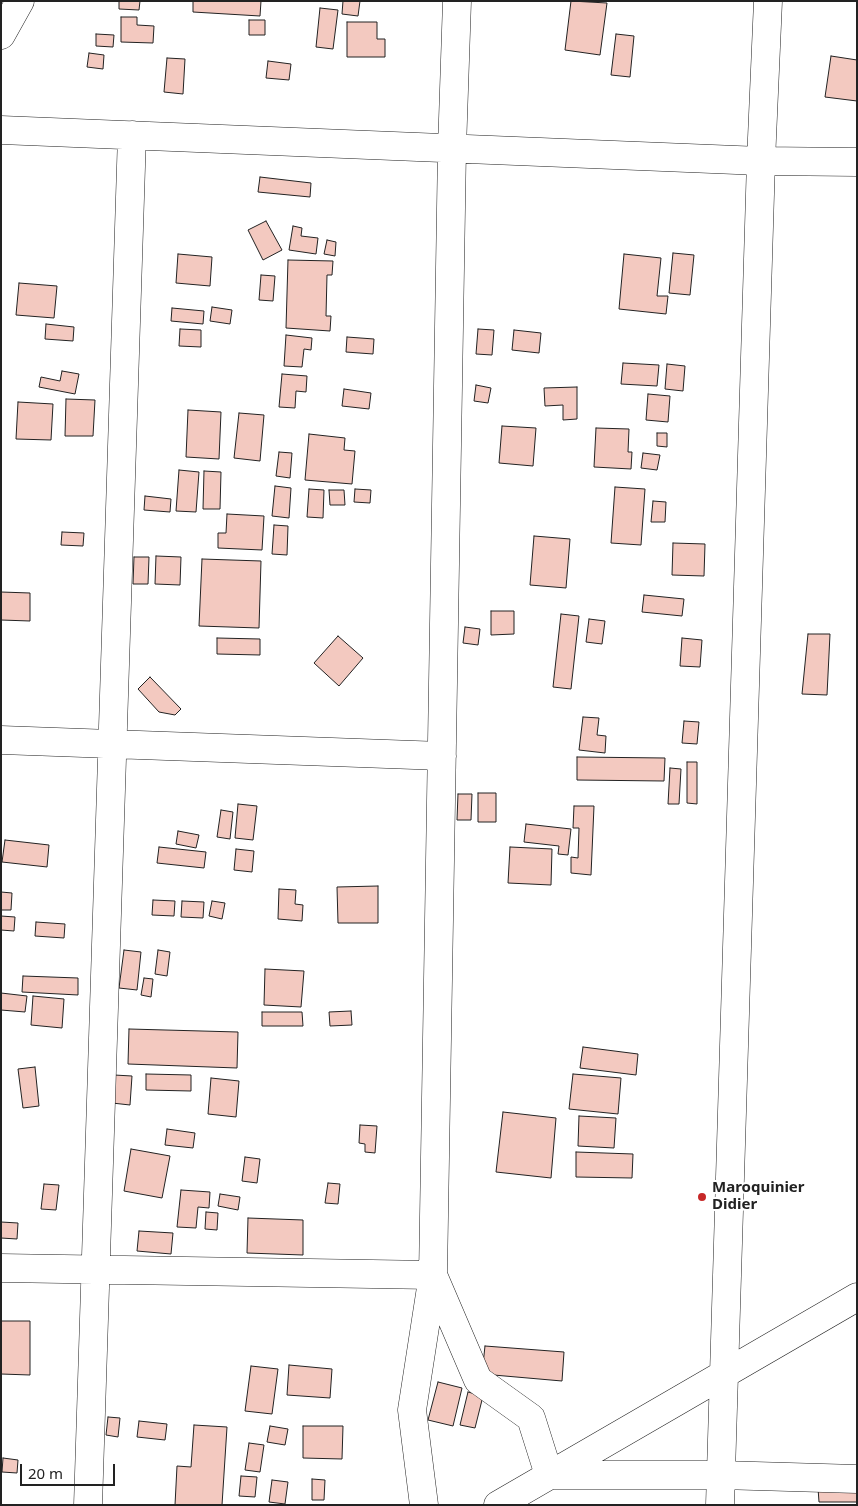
<!DOCTYPE html>
<style>
body{margin:0}
#map{position:relative;width:858px;height:1506px;overflow:hidden;background:#fff;font-family:"Noto Sans",sans-serif}
canvas{display:block}
.frame{position:absolute;inset:0;border:2px solid #222;pointer-events:none}
.scale{position:absolute;left:20px;top:1464px;width:95px;height:22px;box-sizing:border-box;border:2px solid #222;border-top:0;padding-left:6px;font-size:15px;line-height:18px;white-space:nowrap;color:#222;-webkit-text-stroke:4px #fff;paint-order:stroke}
</style>
<div id="map">
<canvas width="858" height="1506"></canvas>
<div class="frame"></div>
<div class="scale">20 m</div>
</div>
<script>
const context = document.querySelector('canvas').getContext('2d');
context.lineJoin = 'round';
function paint(path, color) {
  context.fillStyle = color;
  context.fill(path, 'evenodd');
}
function toPath(rows) {
  const path = new Path2D();
  for (const r of rows) {
    path.moveTo(r[0], r[1]);
    for (let i = 2; i < r.length; i += 2) path.lineTo(r[i], r[i + 1]);
  }
  return path;
}
function trace(path, color, width, dash) {
  context.strokeStyle = color;
  context.lineWidth = width;
  context.lineCap = dash ? 'butt' : 'round';
  context.setLineDash(dash || []);
  context.stroke(path);
}
function label(font, color, halo, rows, align = 'center') {
  context.font = font + ' "Noto Sans",sans-serif';
  context.lineWidth = 4;
  context.setLineDash([]);
  context.textBaseline = 'middle';
  context.strokeStyle = halo;
  context.fillStyle = color;
  for (const [text, x, y, turn = 0] of rows) {
    context.save();
    context.translate(x, y);
    context.rotate((+turn || 0) * Math.PI / 180);
    context.textAlign = isNaN(turn) ? turn : align;
    if (halo) context.strokeText(text, 0, 0);
    context.fillText(text, 0, 0);
    context.restore();
  }
}
const building = toPath([
 [119,1,140,1,139,10,119,9,119,1],
 [193,1,261,1,260,16,193,12,193,1],
 [343,1,360,1,358,16,342,14,343,1],
 [571,1,607,3,600,55,565,50,571,1],
 [320,8,338,10,333,49,316,47,320,8],
 [121,17,137,17,137,25,154,26,153,43,121,42,121,17],
 [249,20,265,20,265,35,249,35,249,20],
 [347,22,377,22,377,39,385,39,385,57,347,57,347,22],
 [96,34,114,35,113,47,96,46,96,34],
 [616,34,634,36,630,77,611,75,616,34],
 [89,53,104,55,103,69,87,67,89,53],
 [831,56,857,60,857,101,825,97,831,56],
 [167,58,185,59,183,94,164,92,167,58],
 [268,61,291,64,289,80,266,78,268,61],
 [260,177,311,183,310,197,258,192,260,177],
 [266,221,282,250,263,260,248,230,266,221],
 [293,226,302,228,301,236,318,238,316,254,289,250,293,226],
 [327,240,336,242,335,256,324,254,327,240],
 [673,253,694,255,690,295,669,293,673,253],
 [178,254,212,257,210,286,176,283,178,254],
 [624,254,661,258,657,296,668,296,666,314,619,309,624,254],
 [288,260,333,261,332,275,327,275,326,316,331,316,330,331,286,328,288,260],
 [261,275,275,276,273,301,259,300,261,275],
 [19,283,57,286,54,318,16,315,19,283],
 [212,307,232,310,230,324,210,321,212,307],
 [172,308,204,311,203,324,171,321,172,308],
 [46,324,74,327,73,341,45,339,46,324],
 [180,329,201,330,201,347,179,346,180,329],
 [478,329,494,330,492,355,476,354,478,329],
 [514,330,541,333,539,353,512,350,514,330],
 [286,335,312,338,311,350,304,349,302,367,284,366,286,335],
 [347,337,374,339,373,354,346,352,347,337],
 [623,363,659,365,657,386,621,384,623,363],
 [667,364,685,366,683,391,665,389,667,364],
 [62,371,79,374,75,394,39,387,41,377,60,381,62,371],
 [282,374,307,376,306,392,296,391,295,408,279,407,282,374],
 [476,385,491,388,488,403,474,401,476,385],
 [577,387,577,419,563,420,563,405,545,406,544,388,577,387],
 [344,389,371,393,369,409,342,406,344,389],
 [648,394,670,396,668,422,646,420,648,394],
 [66,399,95,400,93,436,65,436,66,399],
 [18,402,53,404,51,440,16,439,18,402],
 [188,410,221,412,219,459,186,457,188,410],
 [239,413,264,415,260,461,234,458,239,413],
 [502,426,536,428,533,466,499,463,502,426],
 [596,428,629,429,628,452,632,452,631,469,594,467,596,428],
 [657,433,667,433,667,447,657,446,657,433],
 [309,434,345,438,344,450,355,451,352,484,305,480,309,434],
 [279,452,292,453,290,478,276,476,279,452],
 [643,453,660,455,657,470,641,468,643,453],
 [179,470,199,472,196,512,176,511,179,470],
 [204,471,221,472,220,509,203,509,204,471],
 [275,486,291,488,289,518,272,516,275,486],
 [615,487,645,489,641,545,611,543,615,487],
 [309,489,324,490,323,518,307,517,309,489],
 [355,489,371,490,370,503,354,502,355,489],
 [329,490,344,490,345,505,330,505,329,490],
 [145,496,171,499,170,512,144,510,145,496],
 [653,501,666,502,665,522,651,522,653,501],
 [227,514,264,516,262,550,218,548,218,533,226,533,227,514],
 [274,525,288,526,287,555,272,554,274,525],
 [62,532,84,533,83,546,61,545,62,532],
 [534,536,570,539,566,588,530,585,534,536],
 [673,543,705,544,704,576,672,575,673,543],
 [156,556,181,557,180,585,155,584,156,556],
 [134,557,149,557,148,584,133,584,134,557],
 [202,559,261,561,259,628,199,626,202,559],
 [1,592,30,593,30,621,1,620,1,592],
 [644,595,684,599,682,616,642,612,644,595],
 [491,611,514,611,514,634,491,635,491,611],
 [561,614,579,616,571,689,553,687,561,614],
 [589,619,605,621,602,644,586,642,589,619],
 [465,627,480,629,478,645,463,643,465,627],
 [808,634,830,634,827,695,802,694,808,634],
 [338,636,363,658,339,686,314,663,338,636],
 [217,638,260,639,260,655,217,654,217,638],
 [682,638,702,640,700,667,680,666,682,638],
 [150,677,181,709,175,715,159,712,138,689,150,677],
 [583,717,599,718,597,735,606,736,605,753,579,750,583,717],
 [684,721,699,722,697,744,682,743,684,721],
 [577,757,665,758,664,781,577,780,577,757],
 [687,762,697,762,697,804,687,803,687,762],
 [670,768,681,769,679,804,668,804,670,768],
 [478,793,496,793,496,822,478,822,478,793],
 [458,794,472,794,471,820,457,820,458,794],
 [238,804,257,806,253,840,235,838,238,804],
 [574,806,594,806,591,875,571,873,571,857,578,858,579,828,573,828,574,806],
 [221,810,233,812,230,839,217,837,221,810],
 [526,824,571,829,568,855,558,854,559,846,524,842,526,824],
 [178,831,199,835,196,848,176,844,178,831],
 [5,840,49,845,47,867,2,862,5,840],
 [159,847,206,852,204,868,157,863,159,847],
 [510,847,552,849,551,885,508,883,510,847],
 [236,849,254,851,252,872,234,870,236,849],
 [378,886,378,923,338,923,337,887,378,886],
 [279,889,296,890,295,904,303,905,302,921,278,919,279,889],
 [1,892,12,893,11,910,1,910,1,892],
 [153,900,175,901,174,916,152,915,153,900],
 [182,901,204,902,203,918,181,917,182,901],
 [212,901,225,903,222,919,209,916,212,901],
 [1,916,15,917,14,931,1,930,1,916],
 [36,922,65,924,64,938,35,936,36,922],
 [124,950,141,952,137,990,119,988,124,950],
 [158,950,170,952,167,976,155,974,158,950],
 [265,969,304,971,301,1007,264,1005,265,969],
 [23,976,78,978,78,995,22,992,23,976],
 [144,978,153,979,151,997,141,995,144,978],
 [1,993,27,996,25,1012,1,1010,1,993],
 [33,996,64,999,62,1028,31,1025,33,996],
 [351,1011,352,1025,330,1026,329,1012,351,1011],
 [262,1012,302,1012,303,1026,262,1026,262,1012],
 [129,1029,238,1032,237,1068,128,1064,129,1029],
 [583,1047,638,1054,636,1075,580,1068,583,1047],
 [35,1067,39,1106,23,1108,18,1069,35,1067],
 [146,1074,191,1075,191,1091,146,1090,146,1074],
 [573,1074,621,1078,618,1114,569,1109,573,1074],
 [114,1075,132,1076,130,1105,112,1103,114,1075],
 [211,1078,239,1081,236,1117,208,1114,211,1078],
 [503,1112,556,1118,551,1178,496,1172,503,1112],
 [579,1116,616,1118,614,1148,578,1146,579,1116],
 [360,1125,377,1126,375,1153,365,1152,365,1144,359,1143,360,1125],
 [167,1129,195,1133,193,1148,165,1145,167,1129],
 [131,1149,170,1156,162,1198,124,1191,131,1149],
 [576,1152,633,1154,632,1178,576,1177,576,1152],
 [245,1157,260,1159,257,1183,242,1181,245,1157],
 [328,1183,340,1184,338,1204,325,1203,328,1183],
 [44,1184,59,1185,56,1210,41,1209,44,1184],
 [181,1190,210,1192,209,1208,198,1207,196,1228,177,1227,181,1190],
 [220,1194,240,1197,238,1210,218,1206,220,1194],
 [206,1212,218,1213,217,1230,205,1229,206,1212],
 [248,1218,303,1220,303,1255,247,1253,248,1218],
 [1,1222,18,1223,17,1239,1,1238,1,1222],
 [139,1231,173,1233,171,1254,137,1251,139,1231],
 [1,1321,30,1321,30,1375,1,1374,1,1321],
 [485,1346,564,1352,562,1381,482,1374,485,1346],
 [289,1365,332,1369,330,1398,287,1395,289,1365],
 [251,1366,278,1369,272,1414,245,1411,251,1366],
 [438,1382,462,1388,453,1426,428,1420,438,1382],
 [468,1392,483,1396,475,1428,460,1425,468,1392],
 [108,1417,120,1418,118,1437,106,1435,108,1417],
 [139,1421,167,1424,165,1440,137,1437,139,1421],
 [194,1425,227,1427,222,1505,175,1505,177,1466,191,1467,194,1425],
 [270,1426,288,1429,285,1445,267,1442,270,1426],
 [303,1426,343,1426,342,1459,303,1458,303,1426],
 [249,1443,264,1445,260,1472,245,1470,249,1443],
 [3,1458,18,1460,17,1473,2,1472,3,1458],
 [241,1476,257,1477,255,1497,239,1496,241,1476],
 [312,1479,325,1480,324,1500,312,1500,312,1479],
 [272,1480,288,1482,285,1504,269,1502,272,1480],
 [818,1488,857,1490,857,1502,819,1502,818,1488]
]);
paint(building, '#f3c9c0');
trace(building, '#222', 1);
const minor = toPath([
 [1,35,20,1],
 [1,130,761,161,857,162],
 [1,740,442,756],
 [1,1268,433,1275,478,1380,531,1418,549,1475,721,1475,857,1479],
 [88,1505,132,135],
 [424,1505,412,1410,433,1275,452,149,457,1],
 [498,1505,857,1297],
 [720,1505,761,161,768,1]
]);
trace(minor, '#222', 29);
trace(minor, '#fff', 28);
for (const [x, y, r, color] of [
 [702,1197,5,"#c62828"]
]) {
  const dot = new Path2D();
  dot.arc(x, y, r, 0, 2 * Math.PI);
  context.fillStyle = color;
  context.fill(dot);
  trace(dot, '#fff', 2);
}
label('bold 15px', '#222', '#fff', [
 ["Maroquinier",712,1188],
 ["Didier",712,1205]
], 'left');
</script>
